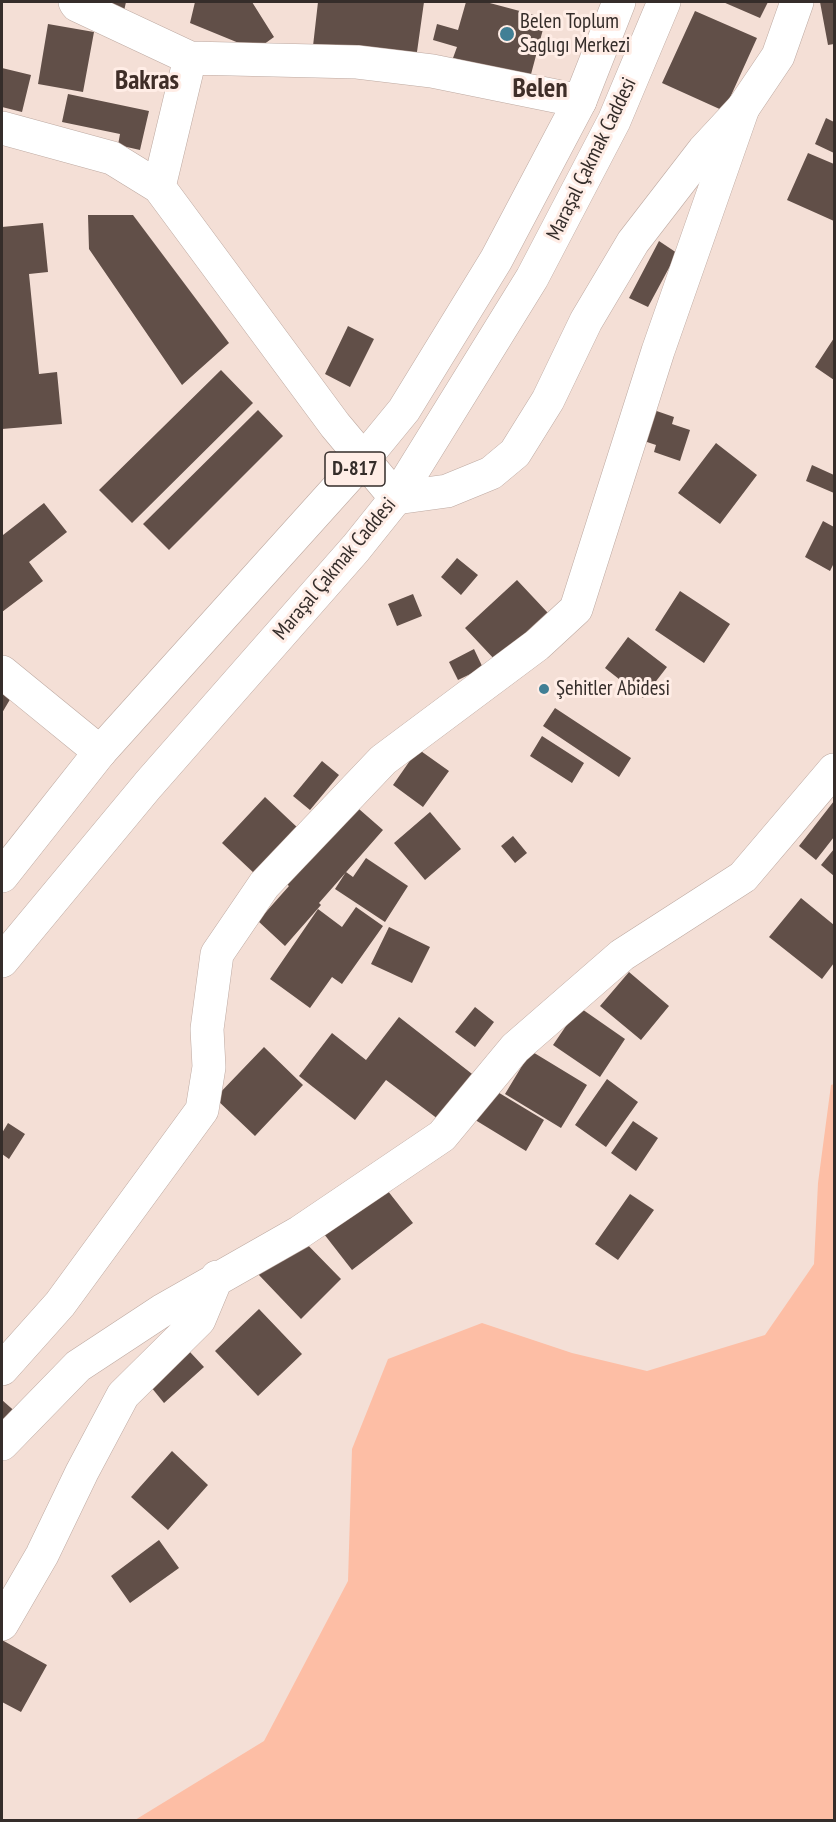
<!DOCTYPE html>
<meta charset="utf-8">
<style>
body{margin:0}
#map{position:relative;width:836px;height:1822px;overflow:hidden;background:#f4dfd6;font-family:"PT Sans Narrow",sans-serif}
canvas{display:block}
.frame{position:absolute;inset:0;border:3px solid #352d2a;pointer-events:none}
</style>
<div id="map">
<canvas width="836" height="1822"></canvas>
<div class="frame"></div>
</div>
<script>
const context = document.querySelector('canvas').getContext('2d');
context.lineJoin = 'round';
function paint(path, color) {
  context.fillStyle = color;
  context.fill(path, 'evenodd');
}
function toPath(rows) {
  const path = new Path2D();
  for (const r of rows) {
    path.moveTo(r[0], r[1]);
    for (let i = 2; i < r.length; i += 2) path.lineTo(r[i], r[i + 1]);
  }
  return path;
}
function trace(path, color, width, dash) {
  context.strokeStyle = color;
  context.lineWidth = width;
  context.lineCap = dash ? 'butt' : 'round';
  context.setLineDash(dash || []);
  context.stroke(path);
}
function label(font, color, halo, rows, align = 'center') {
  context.font = font + ' "PT Sans Narrow",sans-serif';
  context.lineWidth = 6;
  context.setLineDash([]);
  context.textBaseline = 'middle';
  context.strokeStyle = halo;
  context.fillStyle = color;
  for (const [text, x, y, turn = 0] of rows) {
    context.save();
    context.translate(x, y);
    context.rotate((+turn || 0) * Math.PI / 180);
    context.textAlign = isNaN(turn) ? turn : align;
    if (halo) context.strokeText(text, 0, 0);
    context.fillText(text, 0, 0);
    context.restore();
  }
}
paint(toPath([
 [834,1084,834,1820,135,1820,264,1741,348,1581,352,1449,388,1359,482,1323,572,1353,647,1371,765,1335,814,1264,818,1183,831,1085]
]), '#fdbea5');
paint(toPath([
 [88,2,126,2,124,11],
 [195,2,252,2,274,37,256,50,190,23],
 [318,2,424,2,416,59,313,46],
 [466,2,486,2,546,18,530,78,453,58,457,47,433,40,437,24,458,30],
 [723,2,768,2,760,18],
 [820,2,834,2,834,44,828,45],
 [695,11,757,38,724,111,662,83],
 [48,24,94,32,83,92,38,84],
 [2,68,31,75,22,112,2,107],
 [68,94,149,111,140,150,118,145,120,134,62,122],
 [826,118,834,122,834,153,815,144],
 [808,153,834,164,834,221,787,200],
 [88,215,133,215,229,343,182,385,89,249],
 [43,223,48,272,29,274,39,374,57,372,62,424,2,429,2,227],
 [659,241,677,253,648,307,629,298],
 [348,326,374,339,350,387,325,374],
 [834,338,834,380,815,367],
 [221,370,253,403,132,523,99,490],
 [645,407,674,417,672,424,690,430,680,461,654,452,656,445,635,438],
 [258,410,283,436,169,550,143,524],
 [716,443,757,475,720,524,678,493],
 [812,465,834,475,834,493,806,481],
 [44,503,67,532,29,562,43,581,2,612,2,533,3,535],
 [823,521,834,527,834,563,830,571,805,557],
 [457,558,478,575,461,595,441,577],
 [517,580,548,613,496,661,465,628],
 [680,591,730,624,704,663,655,630],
 [413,594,422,616,397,626,388,604],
 [628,637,667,667,643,698,605,668],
 [474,649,483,668,458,680,449,662],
 [2,688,12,696,2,713],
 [555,708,631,758,619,777,543,726],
 [542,736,584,763,572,783,530,756],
 [418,749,449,771,423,807,393,785],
 [322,761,339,775,310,810,293,796],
 [265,797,299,829,256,875,222,843],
 [834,801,834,837,816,860,799,846],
 [351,802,383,830,319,903,321,905,285,946,258,921,289,886,282,880],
 [430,812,461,849,425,880,394,843],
 [513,836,527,853,515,863,501,846],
 [834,849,834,876,821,865],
 [366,858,408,886,385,922,335,889,346,872,353,877],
 [801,898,834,925,834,963,822,979,769,937],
 [356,907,383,926,342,984,332,977,310,1008,270,979,318,909,342,927],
 [389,927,430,947,412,983,371,964],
 [629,972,669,1006,641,1040,600,1006],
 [475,1007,494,1022,475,1047,455,1032],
 [579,1007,625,1039,600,1077,553,1045],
 [399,1017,476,1077,442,1122,386,1080,355,1120,299,1076,332,1033,366,1060],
 [264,1047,303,1085,255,1136,215,1098],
 [531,1051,587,1085,561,1128,505,1094],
 [607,1079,638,1102,606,1147,575,1125],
 [491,1088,544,1120,526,1151,472,1118],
 [633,1121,658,1138,636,1171,611,1153],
 [8,1123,25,1134,9,1159,2,1154,2,1133],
 [384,1186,413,1223,352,1270,324,1234],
 [630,1194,654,1210,618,1260,595,1244],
 [298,1235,341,1279,301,1319,258,1274],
 [259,1309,302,1354,258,1396,215,1351],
 [190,1352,204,1367,164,1403,151,1387],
 [2,1400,19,1415,2,1435],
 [172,1451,208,1485,168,1530,131,1497],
 [159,1540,179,1568,130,1603,111,1576],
 [2,1640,47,1665,21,1712,2,1702]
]), '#614f48');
const minor = toPath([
 [75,2,77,5,190,58,357,62,432,71,580,101],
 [2,128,112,158,159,187,335,425,396,498],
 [159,187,190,58],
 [2,672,100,752],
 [2,1369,60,1304,202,1110,209,1067,207,1029,217,954,264,885,383,760,537,645,576,609,658,351,743,108],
 [2,1444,78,1366,163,1310,300,1232,442,1136,515,1048,622,955,743,877,834,770],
 [2,1624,42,1555,82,1472,123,1395,199,1320,217,1277]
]);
const major = toPath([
 [396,498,447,491,491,473,515,453,548,400,586,321,633,242,704,150,743,108,778,56,797,2]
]);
const highway = toPath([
 [2,876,100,752,363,460,404,410,496,260,580,101,619,2],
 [2,961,148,785,356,548,396,498,532,278,614,121,664,2]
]);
trace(minor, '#bda9a1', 34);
trace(major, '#bda9a1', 34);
trace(highway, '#bda9a1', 34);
trace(minor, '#fff', 33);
trace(major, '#fff', 33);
trace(highway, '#fff', 33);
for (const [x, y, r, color] of [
 [507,34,8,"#417f95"],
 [544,689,6,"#417f95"]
]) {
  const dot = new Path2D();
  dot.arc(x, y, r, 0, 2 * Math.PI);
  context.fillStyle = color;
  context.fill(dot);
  trace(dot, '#ffede6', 2);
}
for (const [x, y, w] of [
 [355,469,60]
]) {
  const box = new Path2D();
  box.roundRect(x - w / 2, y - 17, w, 34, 4.5);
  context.fillStyle = '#ffede6';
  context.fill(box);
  trace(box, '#352d2a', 1.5);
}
label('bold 20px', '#352d2a', null, [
 ["D-817",355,469]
]);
label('21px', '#352d2a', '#ffede6', [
 ["Belen Toplum",520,22],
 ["Saglıgı Merkezi",520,46],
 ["Şehitler Abidesi",556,689]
], 'left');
label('21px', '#352d2a', '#ffede6', [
 ["Maraşal Çakmak Caddesi",592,159,-64],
 ["Maraşal Çakmak Caddesi",335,569,-50]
]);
label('bold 27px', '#3f2e28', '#ffede6', [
 ["Bakras",147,81],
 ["Belen",540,89]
]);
</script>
